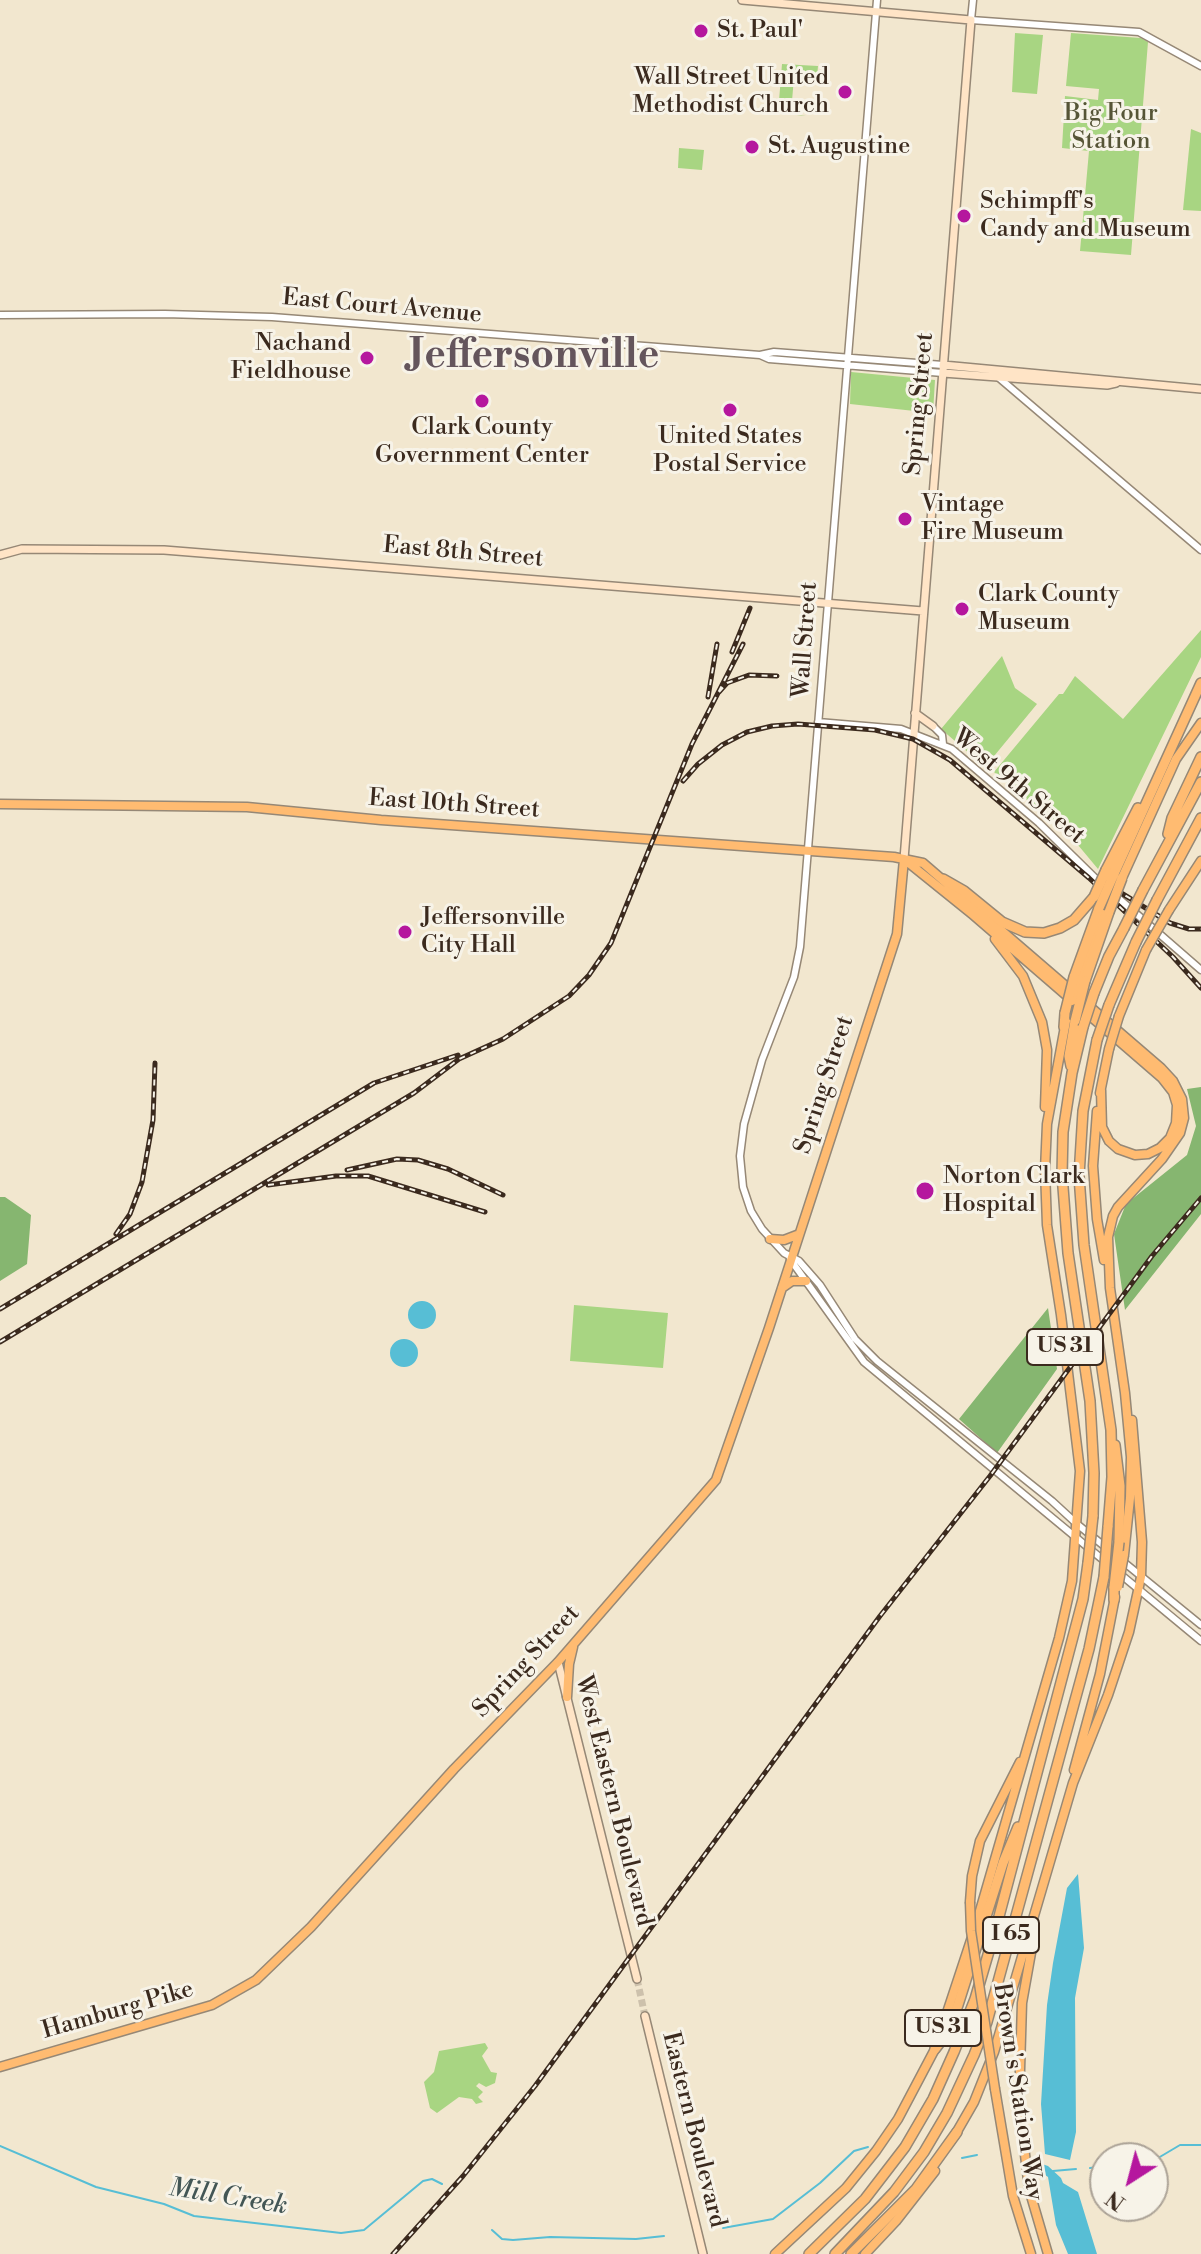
<!DOCTYPE html>
<style>
body{margin:0}
#map{position:relative;width:1201px;height:2254px;overflow:hidden;background:#f2e7cf;font-family:"Libre Bodoni",serif}
canvas{display:block}
.north{position:absolute;left:1089px;top:2142px;width:80px;height:80px;box-sizing:border-box;background:#f7f3e8;border:2px solid #aca397;border-radius:50%;rotate:216deg;font-size:22px;font-weight:700;line-height:32px;text-align:center;color:#3b2a1e}
.north::after{content:'';display:block;margin:auto;width:28px;height:36px;background:#b5179e;clip-path:polygon(50% 0,100% 100%,50% 72%,0 100%)}
</style>
<div id="map">
<canvas width="1201" height="2254"></canvas>
<div class="north">N</div>
</div>
<script>
const context = document.querySelector('canvas').getContext('2d');
context.lineJoin = 'round';
function paint(path, color) {
  context.fillStyle = color;
  context.fill(path, 'evenodd');
}
function toPath(rows) {
  const path = new Path2D();
  for (const r of rows) {
    if (r.length === 3) {
      path.moveTo(r[0] + r[2], r[1]);
      path.arc(r[0], r[1], r[2], 0, 2 * Math.PI);
      continue;
    }
    path.moveTo(r[0], r[1]);
    for (let i = 2; i < r.length; i += 2) path.lineTo(r[i], r[i + 1]);
  }
  return path;
}
function trace(path, color, width, dash) {
  context.strokeStyle = color;
  context.lineWidth = width;
  context.lineCap = dash ? 'butt' : 'round';
  context.setLineDash(dash || []);
  context.stroke(path);
}
function label(font, color, halo, rows, align = 'center') {
  context.font = font + ' "Libre Bodoni",serif';
  context.lineWidth = 6;
  context.setLineDash([]);
  context.textBaseline = 'middle';
  context.strokeStyle = halo;
  context.fillStyle = color;
  for (const [text, x, y, turn = 0] of rows) {
    context.save();
    context.translate(x, y);
    context.rotate((+turn || 0) * Math.PI / 180);
    context.textAlign = isNaN(turn) ? turn : align;
    if (halo) context.strokeText(text, 0, 0);
    context.fillText(text, 0, 0);
    context.restore();
  }
}
paint(toPath([
 [1015,33,1043,35,1037,94,1012,92],
 [1071,33,1141,38,1148,42,1131,255,1080,251,1089,151,1062,148,1065,96,1098,100,1099,89,1066,86],
 [782,64,818,66,817,77,820,79,794,77,791,113,806,116,778,113],
 [1191,129,1201,133,1201,211,1183,210],
 [679,148,704,150,702,170,678,168],
 [851,372,935,380,933,413,850,404],
 [1201,630,1201,657,1098,869,1073,839,994,772,1059,694,1063,694,1075,676,1123,719],
 [1002,656,1015,688,1037,704,985,767,941,729],
 [574,1305,668,1313,663,1368,570,1361],
 [485,2043,488,2048,482,2056,491,2072,497,2073,495,2083,486,2087,479,2083,476,2086,483,2092,478,2097,483,2102,476,2104,472,2099,459,2097,437,2113,430,2108,424,2082,434,2072,439,2051]
]), '#a8d582');
paint(toPath([
 [1201,1087,1201,1214,1125,1310,1114,1234,1126,1204,1187,1155,1196,1126,1187,1089],
 [0,1197,5,1197,31,1215,27,1264,0,1281],
 [1048,1308,1057,1369,997,1453,959,1419]
]), '#86b670');
paint(toPath([
 [422,1315,14],
 [404,1353,14],
 [1078,1874,1084,1948,1075,1998,1076,2132,1070,2160,1045,2154,1041,2104,1047,2005,1053,1963,1067,1888],
 [1036,2162,1048,2166,1061,2178,1063,2183,1078,2192,1097,2254,1068,2254,1056,2225,1048,2177,1038,2170]
]), '#57bed5');
trace(toPath([
 [0,2146,96,2187,164,2204,194,2216,341,2233,364,2230,423,2181,432,2179,442,2184],
 [962,2158,977,2155],
 [1153,2161,1180,2145,1201,2145],
 [1090,2168,1105,2166],
 [1053,2171,1076,2169],
 [723,2228,773,2219,820,2183,854,2151,868,2147],
 [492,2230,502,2239,513,2240,550,2237,636,2239,664,2236]
]), '#57bed5', 2);
trace(toPath([
 [637,1979,645,2016]
]), '#cdc1ac', 7, [7, 3.5]);
const tertiary = toPath([
 [877,0,800,947,794,977,762,1060,744,1124,740,1156,743,1187,751,1211,762,1229,784,1253,799,1261,820,1285,855,1339,877,1361,1052,1501,1077,1524,1201,1625],
 [973,0,971,20,1139,32,1201,66],
 [0,315,165,314,272,317,760,355,774,352,943,365],
 [760,355,769,359,943,373],
 [998,377,1201,550],
 [818,722,901,729,952,749,1039,823,1094,877,1201,970],
 [933,726,942,735,943,744],
 [790,1259,864,1362,1201,1641]
]);
const secondary = toPath([
 [742,0,971,20,904,859],
 [943,365,1201,389],
 [943,373,1107,385,1116,383],
 [0,555,22,549,164,550,923,611],
 [915,713,933,726],
 [558,1662,637,1979],
 [645,2016,703,2254]
]);
const primary = toPath([
 [0,804,247,807,381,820,894,857,923,863,1161,1068,1173,1081,1182,1099,1184,1118,1180,1133,1162,1159,1118,1207,1113,1216,1108,1237,1110,1288,1125,1393,1131,1457,1130,1498,1124,1555],
 [905,860,972,914],
 [1122,878,1176,759,1201,723],
 [1169,910,1201,861],
 [971,913,1162,1078,1173,1092,1177,1105,1176,1123,1170,1138,1160,1148,1148,1154,1135,1155,1118,1149,1109,1141,1102,1127,1101,1090],
 [995,939,1023,976,1042,1022,1047,1050,1045,1107],
 [1079,979,1105,911],
 [1119,1016,1146,950],
 [1100,1093,1109,1049],
 [1097,1111,1093,1166,1097,1219,1104,1260],
 [770,1239,784,1240,797,1235],
 [782,1288,792,1281,806,1281],
 [567,1697,569,1664,573,1647],
 [1074,1770,1100,1674,1115,1597],
 [970,1902,972,1876,980,1841,1020,1762],
 [1034,1936,1022,2003,1019,2103,1029,2189,1048,2254],
 [0,2067,212,2005,256,1980,311,1927,454,1769,558,1662,716,1480,769,1328,897,934,904,859],
 [995,2089,1013,2196,1031,2254],
 [955,2135,974,2102,994,2052,1073,1783,1108,1695,1129,1632,1141,1577,1142,1542,1132,1420],
 [775,2254,846,2188,876,2151,898,2119,935,2049,975,1928,1059,1638,1072,1581,1080,1471,1061,1315,1047,1225,1045,1170,1047,1124,1066,1021],
 [865,2254,896,2221,935,2171]
]);
const motorway = toPath([
 [1168,834,1172,818,1201,757],
 [1106,870,1138,808],
 [1114,874,1201,683],
 [943,879,964,891,1002,922,1025,932,1044,933,1060,928,1074,920,1094,897],
 [1143,890,1201,782],
 [1157,900,1201,818],
 [1074,977,1099,908],
 [1085,981,1109,912],
 [1094,993,1109,956,1124,928],
 [1109,1005,1136,942],
 [1064,1027,1065,1013],
 [1083,1027,1072,1073,1063,1132,1062,1174,1068,1253,1090,1401,1094,1473,1093,1516],
 [1097,1040,1083,1111,1079,1176,1084,1245,1111,1430,1112,1477,1108,1527],
 [1071,1066,1069,1056,1075,1021],
 [1115,1445,1120,1486,1119,1542],
 [1114,1600,1114,1587],
 [935,2049,948,2032,958,2005,1003,1863,1018,1827],
 [809,2254,865,2199,905,2147,933,2099,954,2052,975,1999,997,1924,1083,1599,1088,1563],
 [835,2254,894,2192,924,2152,947,2113,974,2055,987,2022,1089,1649,1104,1577],
 [851,2254,916,2189,957,2132]
]);
trace(tertiary, '#968876', 9);
trace(secondary, '#968876', 10);
trace(primary, '#968876', 11);
trace(motorway, '#968876', 12);
trace(tertiary, '#fff', 6);
trace(secondary, '#ffe4c6', 7);
trace(primary, '#ffbb71', 8);
trace(motorway, '#ffbb71', 9);
const rail = toPath([
 [732,652,750,608],
 [719,692,727,683,749,675,777,676],
 [708,697,717,644],
 [683,781,698,764,722,745,747,732,772,726,798,724,875,730,913,739,950,760,1089,878,1173,957,1201,988],
 [1105,883,1170,923,1189,929,1201,929],
 [347,1170,397,1159,418,1160,448,1169,503,1195],
 [268,1185,336,1176,368,1176,485,1212],
 [116,1234,130,1214,142,1182,153,1120,155,1063],
 [0,1309,374,1083,458,1055],
 [0,1342,414,1093,459,1059,503,1039,569,996,589,975,611,943,692,744,743,644],
 [393,2254,463,2176,535,2086,880,1616,990,1476,1152,1256,1201,1198]
]);
trace(rail, '#3b2a1e', 5);
trace(rail, '#f7f3e8', 2, [6]);
const primaryBridge = toPath([
 [1146,950,1169,910],
 [1072,1001,1079,979],
 [1109,1049,1119,1016],
 [1118,1587,1124,1555],
 [970,1902,971,1931,995,2089]
]);
const motorwayBridge = toPath([
 [1094,897,1106,870],
 [1099,908,1114,874],
 [1109,912,1122,878],
 [1124,928,1143,890],
 [1136,942,1157,900],
 [1065,1013,1074,977],
 [1075,1021,1085,981],
 [1083,1027,1094,993],
 [1097,1040,1109,1005],
 [1088,1563,1093,1516],
 [1104,1577,1108,1527],
 [1114,1587,1119,1542]
]);
trace(primaryBridge, '#968876', 11, []);
trace(motorwayBridge, '#968876', 12, []);
trace(primaryBridge, '#ffbb71', 8);
trace(motorwayBridge, '#ffbb71', 9);
for (const [x, y, r, color] of [
 [701,31,8,"#b5179e"],
 [845,92,8,"#b5179e"],
 [752,147,8,"#b5179e"],
 [964,216,8,"#b5179e"],
 [367,358,8,"#b5179e"],
 [482,401,8,"#b5179e"],
 [730,410,8,"#b5179e"],
 [905,519,8,"#b5179e"],
 [962,609,8,"#b5179e"],
 [405,932,8,"#b5179e"],
 [925,1191,10,"#b5179e"]
]) {
  const dot = new Path2D();
  dot.arc(x, y, r, 0, 2 * Math.PI);
  context.fillStyle = color;
  context.fill(dot);
  trace(dot, '#f7f3e8', 3);
}
for (const [x, y, w] of [
 [1065,1347,76],
 [1011,1935,56],
 [943,2028,76]
]) {
  const box = new Path2D();
  box.roundRect(x - w / 2, y - 18, w, 36, 6);
  context.fillStyle = '#f7f3e8';
  context.fill(box);
  trace(box, '#3b2a1e', 2);
}
label('bold 22px', '#3b2a1e', null, [
 ["US 31",1065,1347],
 ["I 65",1011,1935],
 ["US 31",943,2028]
]);
label('24px', '#3b2a1e', '#f7f3e8', [
 ["St. Paul'",717,31],
 ["Wall Street United",829,78,"right"],
 ["Methodist Church",829,106,"right"],
 ["St. Augustine",768,147],
 ["Schimpff's",980,202],
 ["Candy and Museum",980,230],
 ["Nachand",351,344,"right"],
 ["Fieldhouse",351,372,"right"],
 ["Clark County",482,428,"center"],
 ["Government Center",482,456,"center"],
 ["United States",730,437,"center"],
 ["Postal Service",730,465,"center"],
 ["Vintage",921,505],
 ["Fire Museum",921,533],
 ["Clark County",978,595],
 ["Museum",978,623],
 ["Jeffersonville",421,918],
 ["City Hall",421,946],
 ["Norton Clark",943,1177],
 ["Hospital",943,1205]
], 'left');
label('24px', '#565537', '#f7f3e8', [
 ["Big Four",1111,114],
 ["Station",1111,142]
]);
label('24px', '#3b2a1e', '#f7f3e8', [
 ["East Court Avenue",382,307,5],
 ["Spring Street",920,404,-85],
 ["East 8th Street",463,553,5],
 ["Wall Street",806,640,-86],
 ["West 9th Street",1018,787,40],
 ["East 10th Street",454,805,4],
 ["Spring Street",825,1085,-72],
 ["Spring Street",527,1662,-47],
 ["West Eastern Boulevard",613,1801,76],
 ["Hamburg Pike",118,2011,-16],
 ["Brown's Station Way",1017,2092,81],
 ["Eastern Boulevard",693,2130,76]
]);
label('italic 26px', '#435655', '#f7f3e8', [
 ["Mill Creek",228,2198,9]
]);
label('bold 40px', '#64555c', '#f7f3e8', [
 ["Jeffersonville",534,357]
]);
</script>
